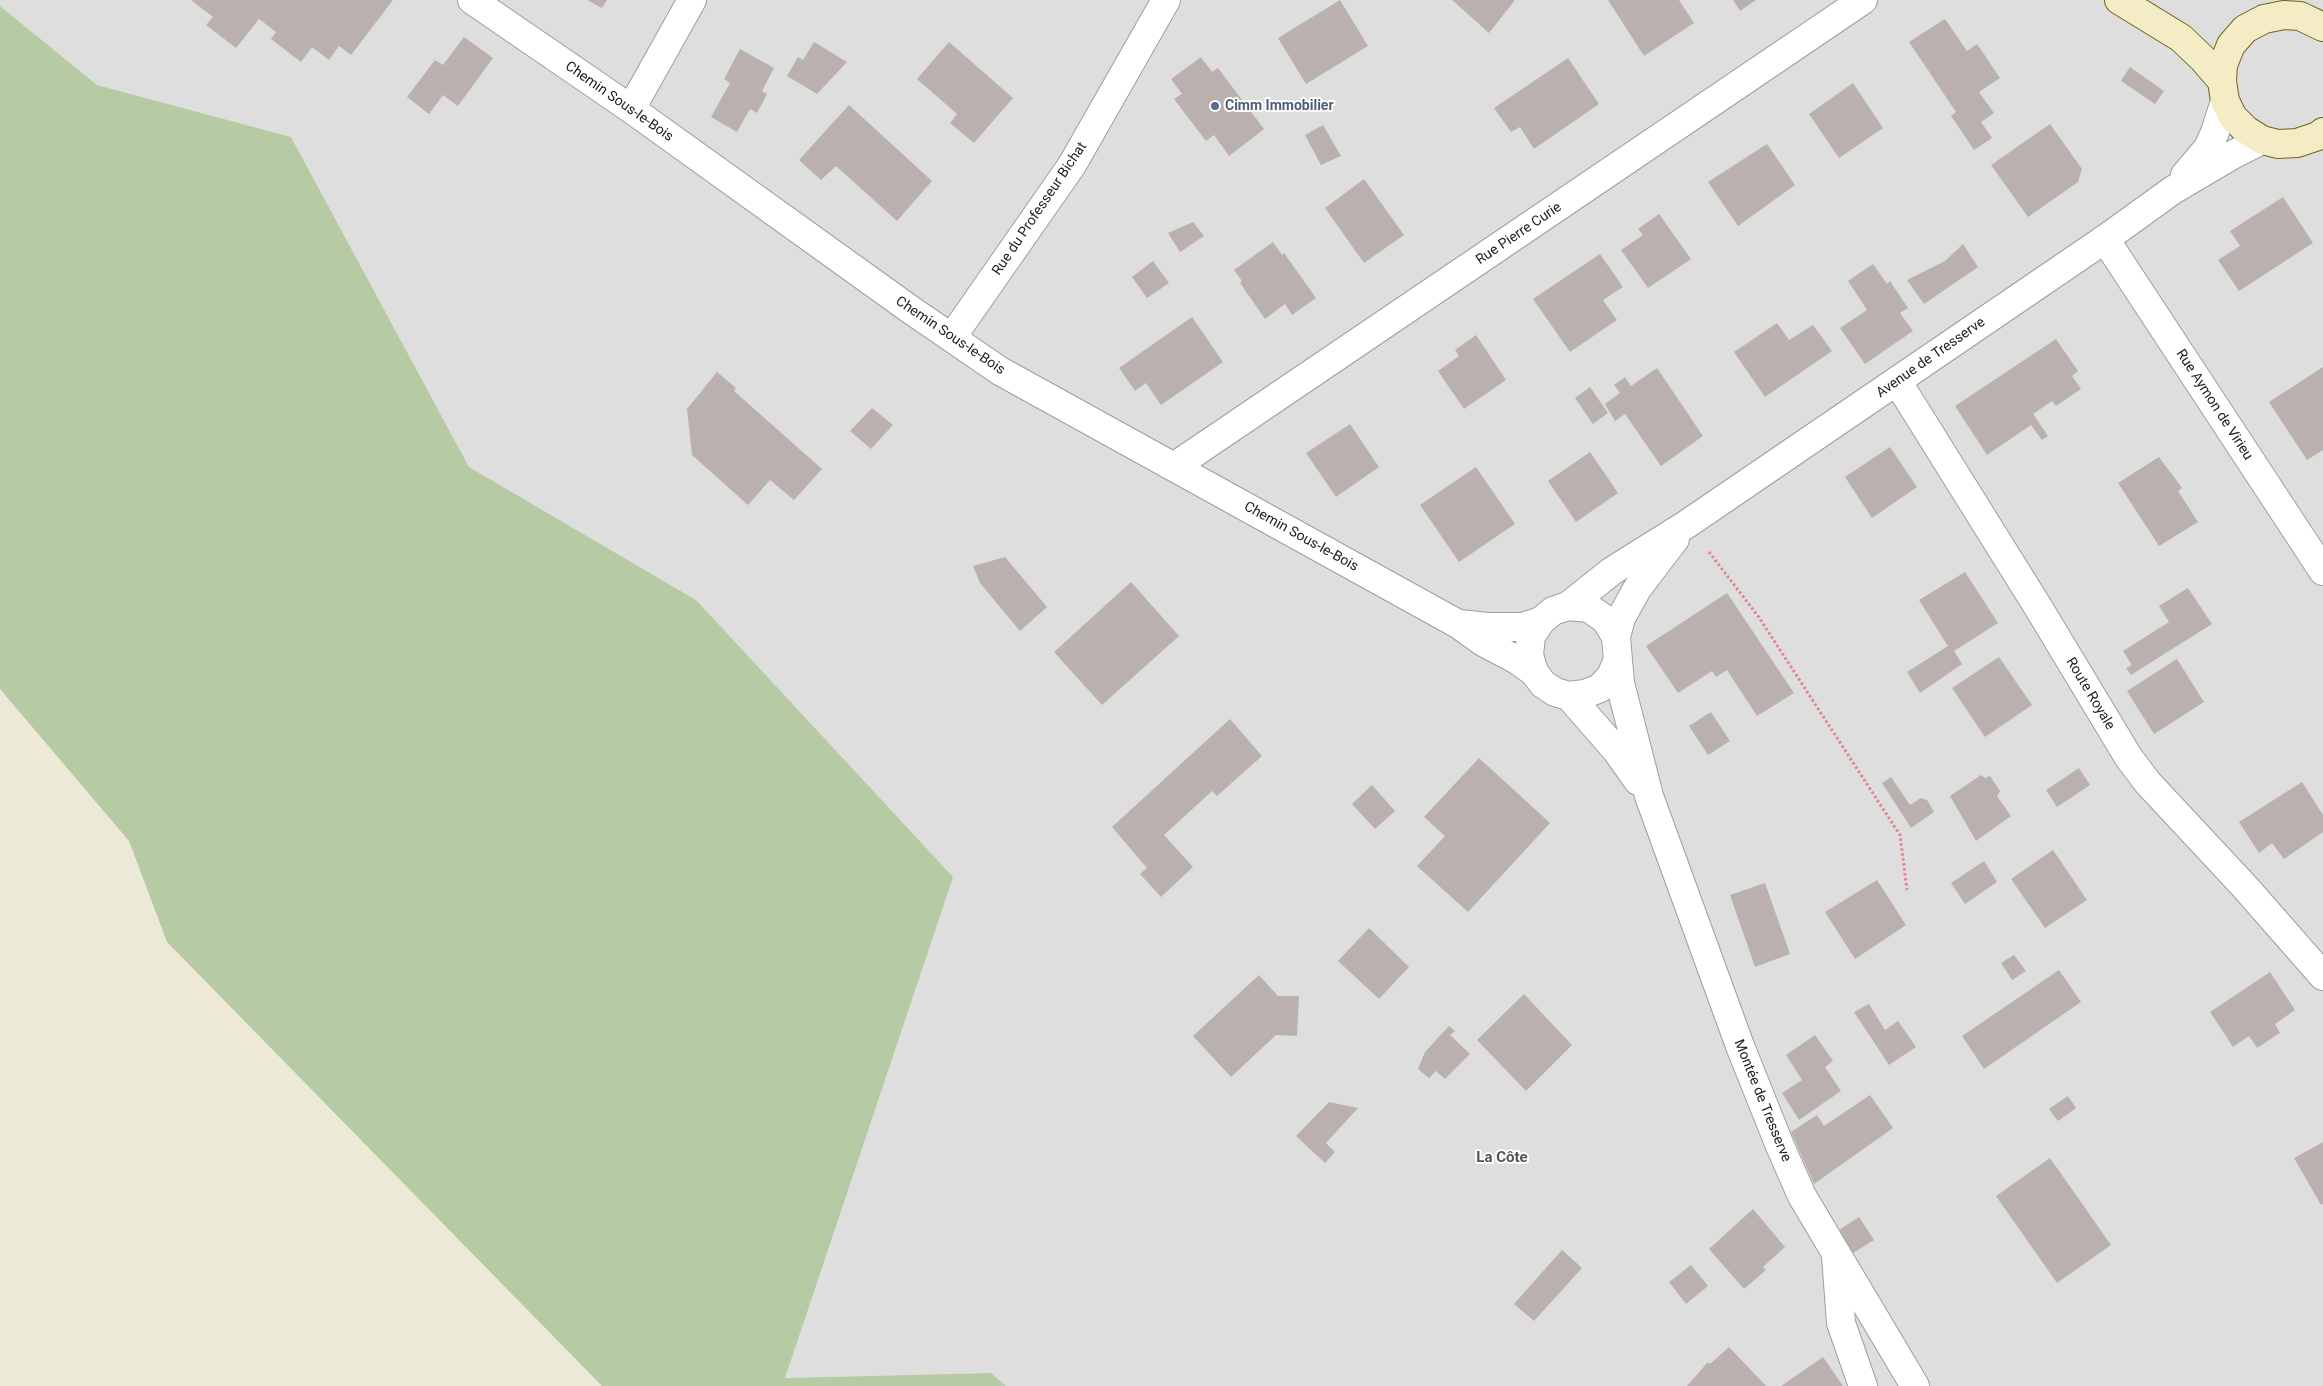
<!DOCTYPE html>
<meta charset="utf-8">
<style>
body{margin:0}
canvas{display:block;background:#f0ede9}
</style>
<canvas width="2323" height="1386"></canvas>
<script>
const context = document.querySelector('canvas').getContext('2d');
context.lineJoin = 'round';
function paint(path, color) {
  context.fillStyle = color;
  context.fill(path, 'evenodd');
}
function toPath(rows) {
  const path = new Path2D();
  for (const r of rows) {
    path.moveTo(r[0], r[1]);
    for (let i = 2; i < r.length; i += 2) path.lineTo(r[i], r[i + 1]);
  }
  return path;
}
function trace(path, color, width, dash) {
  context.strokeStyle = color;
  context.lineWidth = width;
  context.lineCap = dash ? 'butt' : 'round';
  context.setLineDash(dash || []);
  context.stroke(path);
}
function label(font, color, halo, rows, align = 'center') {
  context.font = font + ' Roboto,sans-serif';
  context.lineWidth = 4;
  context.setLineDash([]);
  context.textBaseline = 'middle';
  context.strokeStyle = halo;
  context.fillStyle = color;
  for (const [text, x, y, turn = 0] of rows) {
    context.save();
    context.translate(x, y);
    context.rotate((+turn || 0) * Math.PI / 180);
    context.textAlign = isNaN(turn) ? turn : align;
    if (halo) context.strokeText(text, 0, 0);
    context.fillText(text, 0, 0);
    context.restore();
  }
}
paint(toPath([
 [0,0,2323,0,2323,1386,1006,1386,991,1373,785,1378,837,1219,696,600,469,467,291,137,97,85,0,6]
]), '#dfdedf');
paint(toPath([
 [0,689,129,841,167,942,602,1386,0,1386]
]), '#ecead7');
paint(toPath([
 [0,6,97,85,291,137,469,467,696,600,953,877,785,1378,991,1373,1006,1386,602,1386,167,942,129,841,0,689]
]), '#b6caa3');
paint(toPath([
 [191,0,393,0,351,55,339,46,329,60,312,47,301,62,271,39,276,32,259,19,236,48,206,25,213,17],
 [587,0,607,0,602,8],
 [1340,0,1368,46,1306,84,1278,38],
 [1452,0,1515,0,1489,33],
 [1608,0,1679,0,1694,23,1644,56],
 [1733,0,1756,0,1740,11],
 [1945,19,1967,51,1977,44,2000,78,1979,92,1994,113,1981,122,1992,138,1974,150,1951,116,1956,112,1909,42],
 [464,37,493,58,458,106,443,95,429,114,407,97,435,60,443,65],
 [814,42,847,62,817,94,787,76,798,57,803,60],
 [949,42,1013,98,974,143,950,123,957,114,917,79],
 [740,49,774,68,762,91,767,94,757,113,750,109,737,132,711,117,730,83,724,79],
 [1201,57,1212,72,1218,68,1264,129,1229,156,1214,135,1206,141,1174,99,1182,94,1171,79],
 [1568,58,1599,104,1534,149,1520,127,1511,132,1494,108],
 [2130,67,2164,91,2155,104,2121,81],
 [1853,83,1883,128,1839,158,1809,114],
 [849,105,932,181,897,221,836,166,821,180,799,160],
 [2050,124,2082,169,2078,182,2028,217,1991,165],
 [1323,125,1341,156,1321,165,1305,135],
 [1767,144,1795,185,1738,226,1708,182],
 [1364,179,1404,235,1364,263,1325,208],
 [2283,197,2313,243,2239,291,2218,260,2240,246,2230,231],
 [1659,214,1691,259,1648,288,1621,250,1643,235,1638,229],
 [1193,222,1204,236,1180,252,1168,233],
 [1273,242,1282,255,1284,253,1316,298,1292,315,1285,304,1265,319,1240,283,1242,281,1234,270],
 [1963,244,1978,267,1924,304,1907,280,1945,261],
 [1600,254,1623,287,1603,300,1617,320,1570,352,1533,299],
 [1153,261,1169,283,1147,298,1132,277],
 [1873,264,1887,284,1890,281,1908,308,1900,313,1913,331,1865,364,1840,328,1867,310,1848,281],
 [1192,317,1223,362,1161,405,1146,383,1135,391,1119,368],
 [1777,323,1789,340,1813,325,1832,351,1765,397,1734,352],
 [1476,335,1506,380,1464,409,1438,371,1459,356,1455,350],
 [2056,339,2078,371,2072,376,2081,389,2056,406,2052,401,2033,414,2048,436,2042,440,2031,425,1987,455,1955,406],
 [2323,367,2323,450,2307,460,2269,402],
 [1657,368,1703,436,1661,466,1625,414,1615,421,1605,404,1620,393,1614,385,1625,377,1631,386],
 [717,372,736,388,734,391,822,469,794,500,770,480,748,505,692,455,687,409],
 [1590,387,1608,413,1593,424,1575,398],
 [872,408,893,425,871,449,850,431],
 [1350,424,1379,467,1336,497,1306,453],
 [1890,447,1917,487,1872,518,1845,477],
 [1590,452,1618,493,1576,522,1548,481],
 [2159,457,2182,488,2178,491,2198,522,2159,546,2118,483],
 [1476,467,1515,524,1459,562,1420,505],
 [1005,557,1047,607,1020,631,980,583,973,566],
 [1965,572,1998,623,1954,651,1962,664,1920,693,1907,672,1948,646,1919,600],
 [1131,582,1179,636,1102,705,1054,652],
 [2188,588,2212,624,2131,675,2126,668,2132,665,2123,651,2169,622,2159,606],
 [1727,593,1794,693,1757,716,1727,670,1716,677,1712,671,1678,693,1646,646],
 [1999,657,2032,705,1985,737,1952,688],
 [2177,659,2204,702,2154,734,2127,691],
 [1711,712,1730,741,1708,755,1689,726],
 [1230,719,1262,756,1217,796,1212,791,1164,835,1193,867,1161,897,1140,874,1147,868,1112,827],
 [1479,758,1550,823,1468,912,1417,866,1445,836,1424,817],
 [2079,768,2090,785,2057,807,2046,790],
 [1981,775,1985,778,1990,776,2000,791,1997,796,2011,816,1976,841,1950,796],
 [1891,777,1910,805,1921,798,1927,800,1934,812,1911,828,1882,783],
 [2302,782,2323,815,2323,832,2284,859,2272,843,2259,853,2239,822],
 [1372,785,1395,811,1375,829,1352,804],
 [2053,850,2087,900,2045,928,2011,879],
 [1984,861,1997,882,1965,904,1951,883],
 [1877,880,1906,925,1855,959,1825,912],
 [1765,883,1790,954,1755,967,1730,895],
 [1369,928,1409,967,1379,999,1338,961],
 [2014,955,2026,971,2012,980,2001,963],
 [2059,970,2081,1002,1984,1069,1962,1036],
 [2270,972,2295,1010,2275,1024,2280,1033,2257,1048,2249,1036,2233,1047,2210,1012],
 [1259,975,1278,996,1299,996,1297,1036,1276,1035,1231,1077,1193,1036],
 [1524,994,1572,1045,1526,1091,1477,1040],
 [1869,1004,1885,1030,1898,1021,1916,1047,1889,1065,1854,1012],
 [1449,1026,1455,1031,1450,1035,1470,1054,1445,1079,1436,1071,1429,1078,1418,1069,1425,1052],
 [1815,1035,1833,1061,1825,1067,1841,1091,1799,1120,1782,1093,1802,1080,1786,1055],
 [1870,1095,1893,1128,1814,1184,1791,1132,1817,1115,1824,1126],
 [2068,1096,2076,1108,2058,1121,2049,1109],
 [1329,1102,1358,1108,1326,1143,1335,1152,1325,1163,1296,1136],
 [2323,1142,2323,1204,2321,1205,2294,1158],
 [2050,1158,2111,1245,2057,1283,1996,1196],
 [1753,1209,1785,1247,1763,1267,1766,1270,1744,1289,1709,1249],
 [1859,1217,1874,1240,1853,1253,1839,1230],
 [1562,1250,1582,1268,1534,1321,1514,1304],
 [1691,1265,1708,1286,1686,1304,1669,1282],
 [1729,1347,1766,1386,1687,1386,1708,1362,1710,1364],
 [1823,1357,1843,1386,1781,1386]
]), '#bab1af');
const minor = toPath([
 [472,0,631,109,911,310,1000,371,1458,624,1483,642,1517,660,1534,672],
 [631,109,692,0],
 [2105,239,2323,571],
 [952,337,1072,165,1166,0],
 [1897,381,2038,607,2129,758,2148,783,2245,887,2323,976],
 [1175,466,1863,0],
 [1459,624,1488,627,1522,627,1541,621],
 [1836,1256,1841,1323,1863,1386]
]);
const tertiary = toPath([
 [2185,175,2208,148,2215,132,2225,101],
 [1568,606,1612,571,1687,524,2105,239,2173,190,2234,154,2262,140],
 [1616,637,1621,618,1637,589,1675,539],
 [1617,662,1611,676,1600,688,1585,694,1569,696,1555,692,1543,684,1534,672,1529,655,1531,636,1541,621,1553,611,1568,606,1589,608,1606,620,1616,637,1620,683,1649,796,1740,1046,1780,1146,1802,1196,1915,1386],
 [1569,696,1616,750,1638,781]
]);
const secondary = toPath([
 [2119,0,2181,38,2203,59,2222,81],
 [2323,27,2300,16,2284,15,2264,19,2245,29,2231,45,2223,65,2222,81,2225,101,2233,117,2246,130,2262,140,2278,144,2297,143,2318,136,2323,132]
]);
trace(minor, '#9e9e9e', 30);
trace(tertiary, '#9e9e9e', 30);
trace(secondary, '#6e6613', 30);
trace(toPath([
 [1709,552,1758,616,1900,835,1907,890]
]), '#ea818a', 3, [2.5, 2.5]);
trace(minor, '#fff', 28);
trace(tertiary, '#fff', 28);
trace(secondary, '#f3ecc5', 28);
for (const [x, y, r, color] of [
 [1215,106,5,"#5c6f8a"]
]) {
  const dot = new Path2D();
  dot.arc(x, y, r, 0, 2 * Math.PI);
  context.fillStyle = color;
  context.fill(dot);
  trace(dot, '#fff', 2);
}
label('14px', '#212121', '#fff', [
 ["Chemin Sous-le-Bois",619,102,35],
 ["Rue du Professeur Bichat",1040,209,-56],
 ["Rue Pierre Curie",1519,234,-34],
 ["Chemin Sous-le-Bois",950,336,34],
 ["Avenue de Tresserve",1931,358,-35],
 ["Rue Aymon de Virieu",2214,405,57],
 ["Chemin Sous-le-Bois",1301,537,29],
 ["Route Royale",2090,694,59],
 ["Montée de Tresserve",1762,1101,68]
]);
label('bold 14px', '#4e5e75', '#fff', [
 ["Cimm Immobilier",1225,106]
], 'left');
label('bold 15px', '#545454', '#fff', [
 ["La Côte",1502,1158]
]);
</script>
